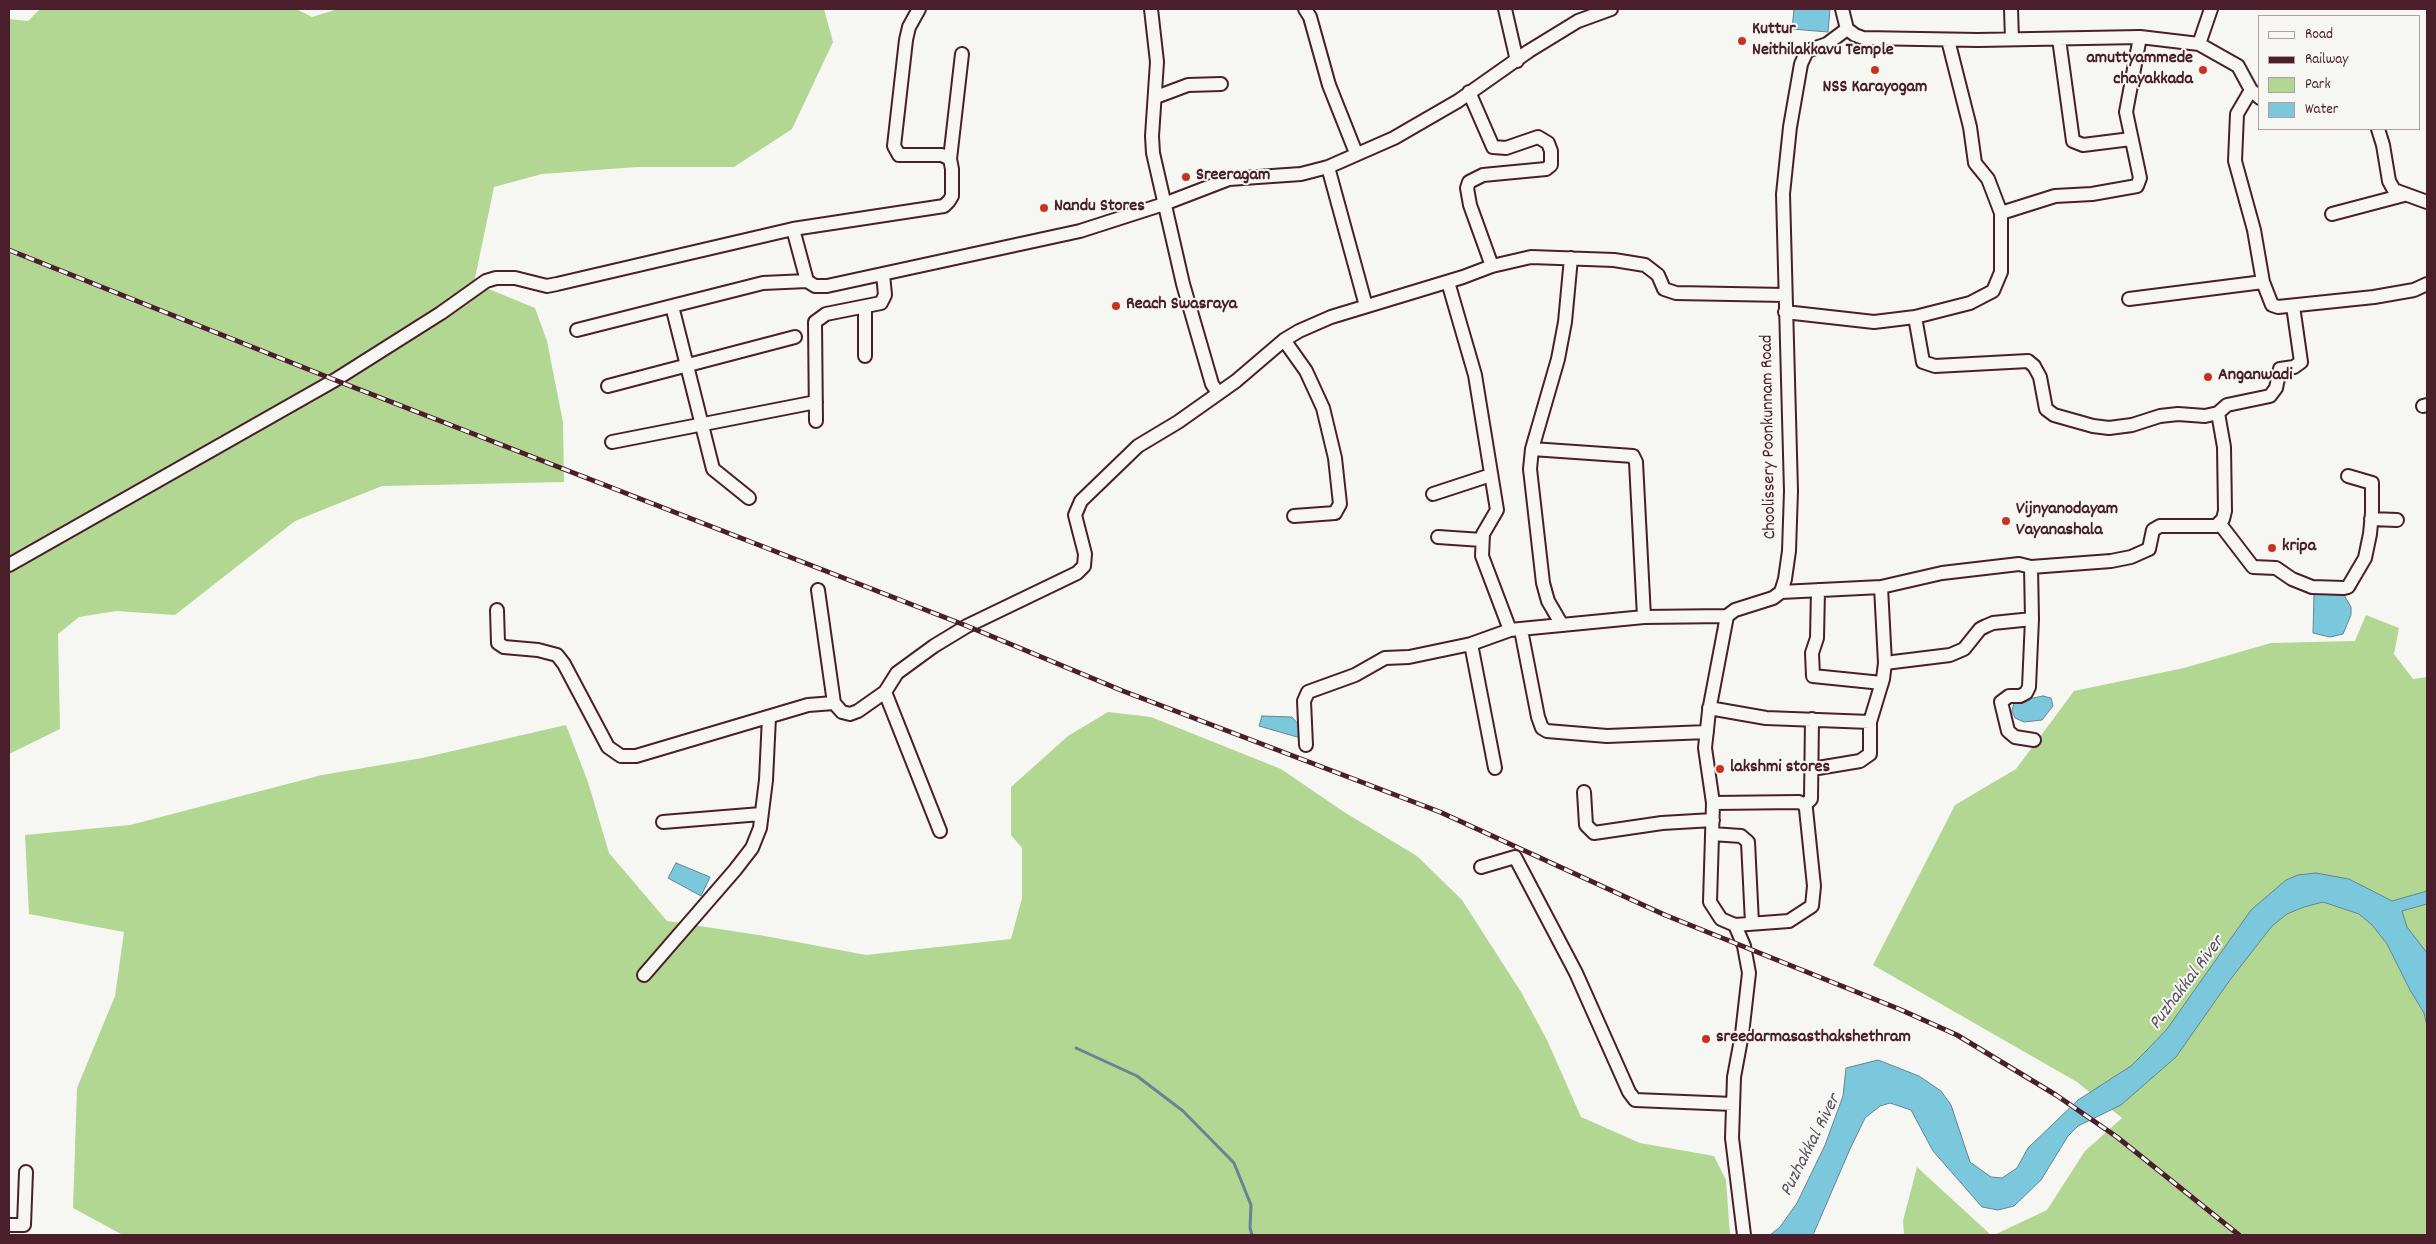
<!DOCTYPE html>
<style>
body{margin:0}
#map{position:relative;width:2436px;height:1244px;overflow:hidden;background:#f6f6f2;font-family:Dekko,sans-serif}
canvas{display:block}
.frame{position:absolute;inset:0;border:10px solid #4a1f2b;pointer-events:none}
.legend{position:absolute;left:2258px;top:15px;width:162px;height:115px;box-sizing:border-box;background:#f6f6f2;border:1px solid #b1a0a2;margin:0;padding:6px 9px;list-style:none;font-size:15px;color:#4a1f2b}
.legend li{display:flex;align-items:center;gap:10px;height:25px}
.legend b{width:25px;border:1px solid #b1a0a2}
</style>
<div id="map">
<canvas width="2436" height="1244"></canvas>
<div class="frame"></div>
<ul class="legend">
<li><b style="height:6px;background:#f6f6f2"></b>Road</li>
<li><b style="height:6px;background:#4a1f2b"></b>Railway</li>
<li><b style="height:14px;background:#b1d793"></b>Park</li>
<li><b style="height:14px;background:#7bc7db"></b>Water</li>
</ul>
</div>
<script>
const context = document.querySelector('canvas').getContext('2d');
context.lineJoin = 'round';
function paint(path, color) {
  context.fillStyle = color;
  context.fill(path, 'evenodd');
}
function toPath(rows) {
  const path = new Path2D();
  for (const r of rows) {
    path.moveTo(r[0], r[1]);
    for (let i = 2; i < r.length; i += 2) path.lineTo(r[i], r[i + 1]);
  }
  return path;
}
function trace(path, color, width, dash) {
  context.strokeStyle = color;
  context.lineWidth = width;
  context.lineCap = dash ? 'butt' : 'round';
  context.setLineDash(dash || []);
  context.stroke(path);
}
function label(font, color, halo, rows, align = 'center') {
  context.font = font + ' Dekko,sans-serif';
  context.lineWidth = 4;
  context.setLineDash([]);
  context.textBaseline = 'middle';
  context.strokeStyle = halo;
  context.fillStyle = color;
  for (const [text, x, y, turn = 0] of rows) {
    context.save();
    context.translate(x, y);
    context.rotate((+turn || 0) * Math.PI / 180);
    context.textAlign = isNaN(turn) ? turn : align;
    if (halo) context.strokeText(text, 0, 0);
    context.fillText(text, 0, 0);
    context.restore();
  }
}
paint(toPath([
 [40,9,296,9,312,17,338,9,824,9,833,42,792,129,734,167,637,167,542,174,494,187,474,283,535,308,547,341,563,422,564,482,382,486,295,521,175,615,116,611,79,617,58,634,60,729,9,754,9,19,28,21],
 [2366,615,2399,628,2394,654,2413,679,2427,677,2427,1235,1994,1235,2047,1210,2085,1151,2122,1118,2077,1082,1873,965,1955,805,2016,769,2074,691,2184,668,2271,643,2355,641],
 [1108,712,1151,717,1281,769,1344,812,1417,856,1462,900,1521,992,1547,1040,1581,1117,1640,1143,1714,1156,1726,1180,1730,1235,123,1235,73,1208,77,1088,115,996,124,932,29,914,25,835,130,825,322,775,422,758,566,725,588,782,609,853,667,921,765,936,866,955,1011,939,1022,898,1022,848,1011,835,1011,787,1068,736],
 [1917,1167,1991,1235,1904,1235,1903,1221]
]), '#b1d793');
const water = toPath([
 [1794,9,1830,9,1828,32,1792,29,1794,9],
 [2314,594,2344,595,2351,607,2351,615,2343,634,2330,637,2313,633,2314,594],
 [2043,696,2051,698,2053,706,2042,720,2024,722,2015,718,2012,711,2014,702,2043,696],
 [1262,716,1292,717,1304,731,1304,739,1259,726,1262,716],
 [676,863,710,877,701,896,668,878,676,863],
 [2316,873,2349,879,2392,901,2427,891,2427,904,2402,911,2407,927,2427,953,2427,1026,2424,1013,2410,990,2387,944,2372,925,2359,914,2323,902,2304,907,2287,914,2272,926,2230,980,2176,1057,2121,1105,2078,1126,2068,1136,2041,1180,2014,1206,1998,1210,1982,1207,1933,1151,1911,1110,1890,1103,1880,1106,1865,1118,1850,1149,1813,1235,1770,1235,1780,1227,1797,1203,1825,1145,1843,1096,1846,1068,1878,1060,1919,1076,1941,1091,1951,1105,1970,1162,1991,1177,2002,1178,2017,1168,2028,1148,2078,1100,2131,1066,2149,1048,2167,1029,2251,910,2286,880,2298,875,2316,873]
]);
paint(water, '#7bc7db');
trace(water, '#678495', 1);
trace(toPath([
 [1076,1048,1137,1076,1183,1111,1234,1163,1251,1205,1250,1228,1252,1235]
]), '#678495', 3);
const minor = toPath([
 [1151,9,1157,62,1152,136,1153,153,1183,284,1212,384,1218,393],
 [1305,9,1310,17,1329,85,1356,153],
 [1505,9,1517,61],
 [2011,9,2012,39],
 [1847,29,1855,35,1863,38,1978,40,2140,37,2199,44,2238,66,2251,90,2260,98],
 [2059,39,2073,141,2083,145,2131,139],
 [2199,44,2211,9],
 [2251,90,2237,114,2235,161,2254,230,2263,282,2272,305,2278,307,2374,297,2414,290,2427,284],
 [1469,92,1493,147,1506,148,1538,137,1548,143,1551,151,1551,165,1546,169,1483,175,1469,182,1467,188,1470,205,1492,266],
 [1156,97,1188,85,1221,84],
 [2378,129,2383,145,2389,181,2394,190,2427,202],
 [950,159,962,54],
 [1328,167,1366,306],
 [2001,213,2055,196,2092,194,2137,186,2140,178,2126,112,2140,37],
 [2332,214,2404,195],
 [793,229,944,206,949,201,952,196,952,169,950,159,942,155,899,155,894,146,906,40,909,27,919,9],
 [1448,282,1475,375,1497,510,1483,534,1482,556,1510,630],
 [2129,299,2263,282],
 [672,306,713,469,749,498],
 [865,307,865,356],
 [1785,312,1874,322,1915,317,1970,303,1993,291,2001,272,2001,213,1988,179,1975,163,1970,127,1948,40],
 [1915,317,1923,362,1935,366,2028,361,2034,366,2040,377,2046,409,2054,415,2093,426,2109,428,2132,425,2160,416,2178,414,2205,416,2218,413],
 [577,330,763,283,807,281],
 [1284,340,1306,371,1323,408,1335,458,1340,504,1335,513,1294,516],
 [608,386,795,337],
 [2423,406,2427,405],
 [816,421,815,322,826,314,881,303,885,295,883,274],
 [612,442,816,402],
 [1532,449,1633,456,1636,462,1644,617],
 [1433,494,1491,475],
 [2371,519,2397,520],
 [2220,524,2253,567,2276,568,2292,579,2312,587,2344,588,2348,587,2365,558,2370,534,2372,513,2372,483,2348,476],
 [1438,537,1482,540],
 [9,565,335,380,441,313,486,281,496,278,515,278,547,286,557,284,793,229,807,281,815,286,827,286,1080,231,1164,204,1229,179,1301,174,1328,167,1394,138,1458,101,1529,51,1578,21,1611,9],
 [2031,567,2032,619,2029,687,2026,693,2020,696,2009,696,2001,702,2008,731,2015,737,2034,740],
 [818,590,834,703],
 [1818,590,1817,638,1812,653,1813,676,1882,683],
 [1781,592,1881,587,1942,573,2019,564,2031,567,2111,561,2131,557,2149,549,2153,530,2160,526,2216,526,2223,519,2225,511,2224,447,2218,413,2227,405,2270,396,2276,388,2280,369,2294,367,2301,362,2293,306],
 [497,610,498,643,504,647,538,650,557,655,564,664,608,747,621,756,636,756,808,705,834,703,842,712,850,714,858,711,885,692,897,673,934,646,967,626,1077,573,1084,566,1085,554,1075,515,1081,501,1138,446,1178,422,1236,381,1284,340,1299,331,1331,317,1463,277,1492,266,1531,257,1614,260,1645,265,1658,275,1664,289,1676,293,1785,295],
 [1562,625,1548,601,1543,583,1530,469,1532,449,1558,359,1565,322,1571,258],
 [1521,630,1538,717,1542,728,1547,731,1607,736,1707,732],
 [1471,644,1495,768],
 [1885,663,1950,655,1964,649,1980,629,1986,626,1993,623,2032,619],
 [885,692,940,831],
 [1709,708,1766,718,1870,722],
 [1306,745,1304,701,1308,692,1355,675,1385,658,1409,657,1471,644,1510,630,1644,617,1727,616],
 [1812,769,1860,761,1870,754,1870,722,1883,679,1885,663,1881,587],
 [1584,792,1586,825,1594,833,1662,823,1713,820],
 [1713,803,1799,802,1805,805,1806,809,1814,886,1812,906,1789,921,1735,925],
 [1805,805,1811,799,1812,719],
 [663,822,761,814],
 [1712,834,1741,836,1748,842,1752,923],
 [1481,867,1515,857,1576,973,1629,1092,1635,1100,1733,1104],
 [644,975,735,870,752,848,760,828,766,780,769,717],
 [9,1225,24,1225,26,1172],
 [1744,1235,1732,1138,1734,1077,1742,1034,1749,973,1744,946,1735,925,1721,919,1710,902,1713,803,1705,748,1709,711,1727,616,1735,610,1773,598,1781,592,1785,579,1789,551,1791,491,1783,194,1790,127,1801,64,1807,51,1827,44,1847,29,1842,9]
]);
trace(minor, '#4a1f2b', 16);
trace(minor, '#f6f6f2', 12);
const rail = toPath([
 [9,250,335,380,967,626,1123,691,1440,812,1665,915,1899,1009,1957,1035,2056,1095,2117,1137,2239,1235]
]);
trace(rail, '#4a1f2b', 5);
trace(rail, '#f6f6f2', 3, [9]);
for (const [x, y, r, color] of [
 [1742,41,5,"#c8321e"],
 [1875,70,5,"#c8321e"],
 [2203,70,5,"#c8321e"],
 [1186,177,5,"#c8321e"],
 [1044,208,5,"#c8321e"],
 [1116,306,5,"#c8321e"],
 [2208,377,5,"#c8321e"],
 [2006,521,5,"#c8321e"],
 [2272,548,5,"#c8321e"],
 [1720,769,5,"#c8321e"],
 [1706,1039,5,"#c8321e"]
]) {
  const dot = new Path2D();
  dot.arc(x, y, r, 0, 2 * Math.PI);
  context.fillStyle = color;
  context.fill(dot);
  trace(dot, '#f6f6f2', 2);
}
label('bold 18px', '#4a1f2b', '#f6f6f2', [
 ["Kuttur",1752,31],
 ["Neithilakkavu Temple",1752,52],
 ["amuttyammede",2193,60,"right"],
 ["chayakkada",2193,81,"right"],
 ["NSS Karayogam",1875,89,"center"],
 ["Sreeragam",1196,177],
 ["Nandu Stores",1054,208],
 ["Reach Swasraya",1126,306],
 ["Anganwadi",2218,377],
 ["Vijnyanodayam",2016,511],
 ["Vayanashala",2016,532],
 ["kripa",2282,548],
 ["lakshmi stores",1730,769],
 ["sreedarmasasthakshethram",1716,1039]
], 'left');
label('18px', '#4a1f2b', '#f6f6f2', [
 ["Choolissery Poonkunnam Road",1770,437,-91]
]);
label('italic 19px', '#595160', '#f6f6f2', [
 ["Puzhakkal River",2188,984,-53],
 ["Puzhakkal River",1812,1146,-63]
]);
</script>
